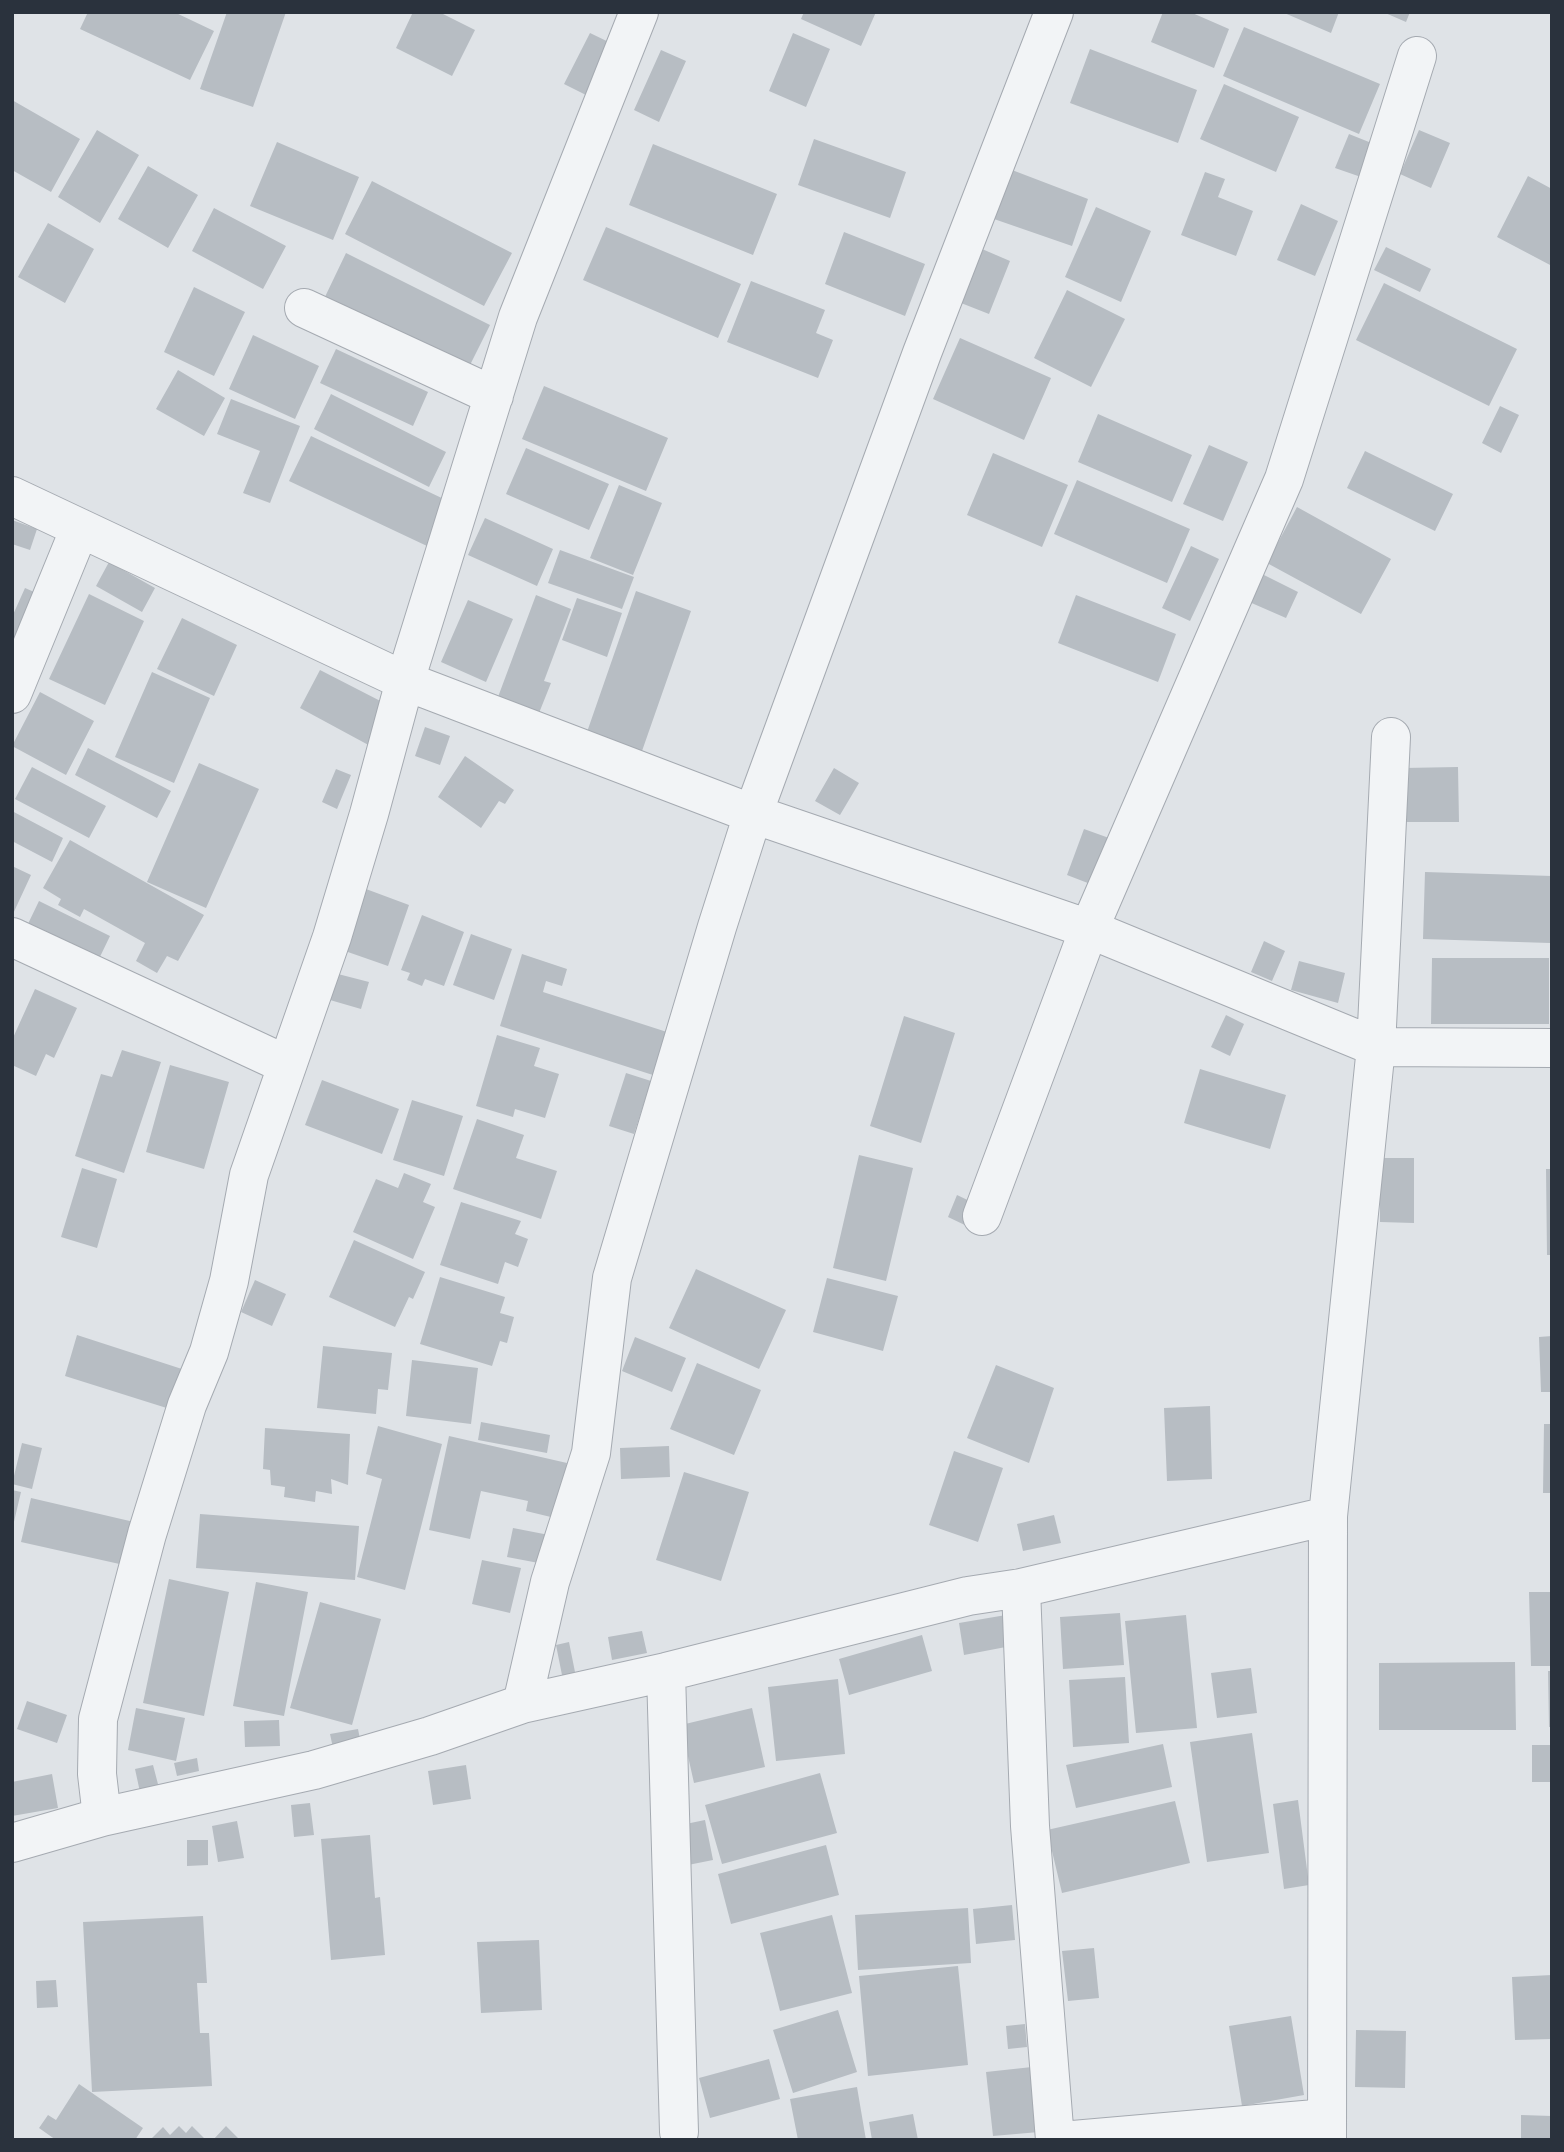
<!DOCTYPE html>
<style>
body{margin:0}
#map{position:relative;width:1564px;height:2152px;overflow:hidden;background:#dfe3e7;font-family:"Open Sans",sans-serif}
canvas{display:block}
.frame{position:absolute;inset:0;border:14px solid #2a323d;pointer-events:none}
</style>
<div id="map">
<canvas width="1564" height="2152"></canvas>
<div class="frame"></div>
</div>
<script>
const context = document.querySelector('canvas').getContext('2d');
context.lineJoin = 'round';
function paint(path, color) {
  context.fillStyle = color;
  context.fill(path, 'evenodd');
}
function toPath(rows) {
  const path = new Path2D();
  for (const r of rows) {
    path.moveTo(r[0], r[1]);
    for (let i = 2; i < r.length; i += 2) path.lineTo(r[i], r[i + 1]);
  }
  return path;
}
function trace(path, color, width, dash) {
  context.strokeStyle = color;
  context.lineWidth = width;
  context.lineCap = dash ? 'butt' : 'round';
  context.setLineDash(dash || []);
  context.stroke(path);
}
paint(toPath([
 [88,12,174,12,214,31,190,80,80,29],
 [227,12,286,12,253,107,200,89],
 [413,12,439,12,475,30,452,76,396,48],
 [804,12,876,12,861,46,801,19],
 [1163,12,1190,12,1229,29,1214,68,1151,42],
 [1282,12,1339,12,1331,33],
 [1383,12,1410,12,1406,22],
 [1244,27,1380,84,1359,134,1223,76],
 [590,33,617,46,592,98,564,84],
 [793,33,830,49,806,107,769,91],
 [1090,49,1197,90,1178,143,1070,103],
 [661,50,686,61,659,122,634,110],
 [1224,84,1299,117,1276,172,1200,139],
 [12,100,80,139,51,192,12,170],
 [97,130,139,155,100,223,58,197],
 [1419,130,1450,143,1431,188,1400,174],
 [1349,134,1374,144,1361,177,1335,168],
 [814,139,906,172,890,218,798,185],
 [277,142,359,177,333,240,250,206],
 [653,144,777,194,753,255,629,205],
 [148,166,198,195,168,248,118,219],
 [1012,170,1088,199,1072,246,994,219],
 [1205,172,1225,179,1218,197,1253,211,1236,256,1181,235],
 [1528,176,1552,189,1552,266,1497,237],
 [372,181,512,253,484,306,345,234],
 [1301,204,1338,221,1315,276,1277,260],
 [1096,207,1151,231,1121,302,1065,277],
 [214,208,286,246,263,289,192,251],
 [48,223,94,249,65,303,18,277],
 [606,227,741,284,718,338,583,280],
 [844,232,925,264,905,316,825,284],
 [1386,247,1431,269,1420,292,1374,270],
 [982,249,1010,261,989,314,961,303],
 [346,253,490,325,466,373,323,301],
 [751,281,825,310,816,333,833,340,818,378,727,342],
 [1384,283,1517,349,1489,406,1356,340],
 [194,287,245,312,214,376,164,352],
 [1067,290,1125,319,1091,387,1034,358],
 [253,335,319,366,295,419,229,389],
 [960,338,1051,378,1024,440,933,399],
 [336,349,428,392,413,426,320,383],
 [178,370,225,398,204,436,156,409],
 [544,386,668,438,646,491,522,439],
 [331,394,446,452,429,487,314,429],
 [231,399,300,426,270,503,243,493,260,451,217,434],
 [1500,406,1519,415,1501,453,1482,443],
 [1098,414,1192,455,1172,502,1078,462],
 [311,436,448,501,427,546,289,481],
 [1209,445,1248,462,1223,521,1183,504],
 [526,448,609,484,589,530,506,494],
 [1365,451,1453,494,1435,531,1347,488],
 [993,453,1068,485,1042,547,967,515],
 [1077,480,1190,529,1167,583,1054,534],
 [619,485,662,503,633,575,590,558],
 [1297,507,1391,559,1361,614,1267,563],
 [485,518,553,549,537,586,468,555],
 [12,520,37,529,30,550,12,544],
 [1191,546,1219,559,1190,621,1162,608],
 [560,550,634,577,622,609,548,583],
 [109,562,155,588,142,612,96,586],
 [1260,573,1298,592,1286,618,1247,601],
 [25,588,41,595,21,643,12,639,12,617],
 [636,591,691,611,642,751,587,732],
 [89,594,144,621,105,705,49,679],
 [536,595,571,609,544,681,551,683,539,713,498,697],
 [1076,595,1176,634,1158,682,1058,643],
 [577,598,622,613,607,657,562,640],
 [468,600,513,619,486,682,441,662],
 [182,618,237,645,214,696,157,669],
 [320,670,394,708,374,748,300,708],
 [152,672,210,698,174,783,115,757],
 [40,692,94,721,66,775,12,746],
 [425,727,450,736,440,765,415,756],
 [88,748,171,791,157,818,75,775],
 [465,756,514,790,505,804,499,801,481,828,438,797],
 [199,763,259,789,206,908,147,882],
 [32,767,106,806,89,838,15,799],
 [1458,767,1459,822,1405,822,1404,768],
 [834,768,859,783,840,815,815,801],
 [336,769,351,775,337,809,322,802],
 [12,811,63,838,52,862,12,841],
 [1084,829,1109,838,1093,885,1067,875],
 [70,840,204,915,178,961,167,956,157,973,136,961,145,943,84,909,80,917,58,905,61,899,43,888],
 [12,866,31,875,12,916],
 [1425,872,1552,876,1550,943,1423,939],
 [366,889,409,905,388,966,345,951],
 [39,901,110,936,97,963,26,928],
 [422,915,464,932,444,986,425,979,422,986,407,980,410,973,401,970],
 [471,934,512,949,494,1000,453,985],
 [1264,941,1285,951,1272,981,1251,972],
 [522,954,567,969,562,986,546,981,543,992,670,1033,656,1076,500,1026],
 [1432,958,1549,958,1549,1024,1431,1024],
 [1299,961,1345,973,1338,1003,1291,990],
 [338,974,369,982,361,1009,330,1000],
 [35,989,77,1008,54,1058,46,1054,36,1076,12,1065,12,1040],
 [1226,1015,1244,1024,1230,1056,1211,1047],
 [904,1016,955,1033,921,1143,870,1126],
 [497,1035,540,1048,534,1066,559,1074,545,1118,515,1109,513,1117,476,1106],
 [122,1050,161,1062,124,1173,75,1156,101,1074,112,1077],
 [170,1065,229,1082,204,1169,146,1152],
 [1200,1069,1286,1095,1270,1149,1184,1123],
 [626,1073,651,1081,634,1134,609,1126],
 [322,1080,399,1109,382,1154,305,1125],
 [412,1100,463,1116,444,1176,393,1160],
 [477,1119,524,1135,516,1158,557,1171,541,1219,453,1189],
 [859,1155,913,1168,886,1281,833,1268],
 [1380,1158,1414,1158,1414,1223,1380,1222],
 [82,1168,117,1179,97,1248,61,1237],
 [1546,1169,1552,1169,1552,1255,1547,1255],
 [404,1173,431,1184,423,1202,435,1207,413,1259,353,1232,376,1179,398,1188],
 [957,1195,978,1205,969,1227,948,1217],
 [461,1202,521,1221,515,1234,528,1239,518,1267,505,1262,498,1284,440,1265],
 [354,1240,425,1272,413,1299,409,1297,395,1327,329,1297],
 [696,1269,786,1310,759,1369,669,1328],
 [440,1277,505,1297,500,1313,514,1317,507,1343,500,1341,492,1366,420,1344],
 [827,1278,898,1296,883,1351,813,1332],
 [255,1280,286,1294,272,1326,241,1312],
 [77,1335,185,1370,173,1410,65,1376],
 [1552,1336,1552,1392,1541,1392,1539,1337],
 [635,1337,686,1358,672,1392,622,1371],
 [323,1346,392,1353,388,1390,378,1389,376,1414,317,1408],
 [412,1360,478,1368,471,1424,406,1416],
 [697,1363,761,1390,734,1455,670,1429],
 [996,1365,1054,1388,1029,1463,967,1438],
 [1210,1406,1212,1479,1167,1481,1164,1408],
 [481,1422,550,1435,547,1453,478,1440],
 [1544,1424,1552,1424,1552,1493,1543,1493],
 [378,1426,442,1444,405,1590,357,1577,382,1479,366,1474],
 [265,1428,350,1434,348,1485,331,1479,332,1494,316,1491,315,1502,284,1497,285,1487,271,1485,270,1470,263,1469],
 [449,1436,567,1463,555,1518,526,1511,528,1501,481,1491,470,1539,429,1530],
 [22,1443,42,1448,32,1489,12,1484],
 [669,1446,670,1477,621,1479,620,1448],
 [954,1451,1003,1468,978,1542,929,1525],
 [684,1472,749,1492,721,1581,656,1560],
 [12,1490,21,1492,13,1526,12,1526],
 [31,1498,134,1522,124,1565,21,1542],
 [200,1514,359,1526,355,1580,196,1568],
 [1054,1515,1061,1543,1023,1551,1017,1524],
 [513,1528,549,1535,544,1564,507,1557],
 [482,1560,521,1568,510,1613,472,1604],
 [169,1579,229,1592,204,1716,143,1703],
 [256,1582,308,1592,284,1716,233,1706],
 [1529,1592,1552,1592,1552,1666,1531,1666],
 [320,1602,381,1619,352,1725,290,1708],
 [1120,1613,1124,1665,1063,1669,1060,1617],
 [1006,1615,1011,1646,964,1655,959,1623],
 [1186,1615,1197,1728,1136,1733,1125,1621],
 [642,1631,647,1653,612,1660,608,1637],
 [922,1635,932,1671,849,1695,839,1659],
 [569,1642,577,1682,564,1685,556,1645],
 [1515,1662,1516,1730,1379,1730,1379,1663],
 [1251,1668,1257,1713,1217,1718,1211,1673],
 [1548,1671,1552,1671,1552,1727,1549,1727],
 [1125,1677,1129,1743,1073,1747,1069,1680],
 [838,1679,845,1754,776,1761,768,1687],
 [27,1701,67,1715,57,1743,17,1729],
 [136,1708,185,1718,176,1761,128,1750],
 [752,1708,765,1767,694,1783,681,1725],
 [279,1720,280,1746,245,1747,244,1721],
 [358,1729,361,1744,333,1748,330,1734],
 [1252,1733,1269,1853,1207,1862,1190,1742],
 [1163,1744,1172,1787,1076,1808,1066,1765],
 [1532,1745,1552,1745,1552,1782,1532,1782],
 [197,1758,199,1771,177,1776,174,1763],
 [153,1765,159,1788,140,1792,135,1769],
 [466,1765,471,1799,433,1805,428,1771],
 [820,1773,837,1833,722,1864,705,1805],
 [52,1774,58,1808,12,1816,12,1782],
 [1298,1800,1309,1885,1284,1889,1273,1804],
 [1175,1801,1190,1863,1062,1893,1047,1830],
 [310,1803,314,1835,294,1837,291,1805],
 [705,1820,713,1860,683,1866,676,1826],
 [237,1821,244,1858,218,1862,212,1826],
 [370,1835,375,1898,380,1897,385,1955,331,1960,321,1839],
 [187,1840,208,1840,208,1865,187,1866],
 [826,1845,839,1895,731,1924,718,1874],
 [1012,1905,1015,1940,976,1944,973,1909],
 [968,1908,971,1963,858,1970,855,1915],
 [832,1915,852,1993,780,2011,760,1933],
 [203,1916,207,1983,197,1983,200,2033,209,2033,212,2086,92,2092,83,1922],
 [539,1940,542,2010,481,2013,477,1942],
 [1094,1948,1099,1998,1068,2001,1062,1951],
 [958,1966,968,2065,868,2076,859,1976],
 [1552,1975,1552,2039,1515,2040,1512,1977],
 [56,1980,58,2007,37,2008,36,1981],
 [838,2010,857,2072,793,2093,773,2030],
 [1291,2016,1304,2095,1242,2106,1229,2026],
 [1025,2024,1027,2047,1008,2049,1006,2026],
 [1356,2030,1406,2031,1405,2088,1355,2087],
 [769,2059,780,2099,710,2118,699,2078],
 [1032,2067,1039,2132,993,2136,986,2072],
 [79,2084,143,2128,135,2140,56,2140,39,2128,48,2115,56,2120],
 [857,2087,866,2140,798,2140,790,2099],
 [913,2114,918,2140,872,2140,869,2122],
 [1521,2115,1552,2116,1552,2140,1521,2140],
 [179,2126,186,2133,192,2126,205,2139,150,2140,163,2127,170,2135],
 [226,2126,240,2140,213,2140]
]), '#b7bdc3');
const minor = toPath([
 [304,308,494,396],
 [12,496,405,681,753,814,1089,929,1376,1047,1552,1048],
 [12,694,80,528],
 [12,937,287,1065],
 [982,1216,1089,929,1284,479,1417,56],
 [1021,1588,1030,1826,1055,2140],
 [666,1672,679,2132],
 [522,1704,550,1582,591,1453,612,1278,717,927,753,814,922,353,1054,12],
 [102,1817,97,1774,98,1719,147,1534,187,1405,209,1352,229,1281,249,1175,332,937,369,814,405,681,518,317,639,12],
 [12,1843,102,1817,314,1770,430,1736,522,1704,666,1672,968,1596,1021,1588,1328,1516],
 [1073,2140,1327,2118],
 [1327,2140,1328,1516,1376,1047,1391,737]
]);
trace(minor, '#a5aab1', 40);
trace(minor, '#f2f4f6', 38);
</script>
